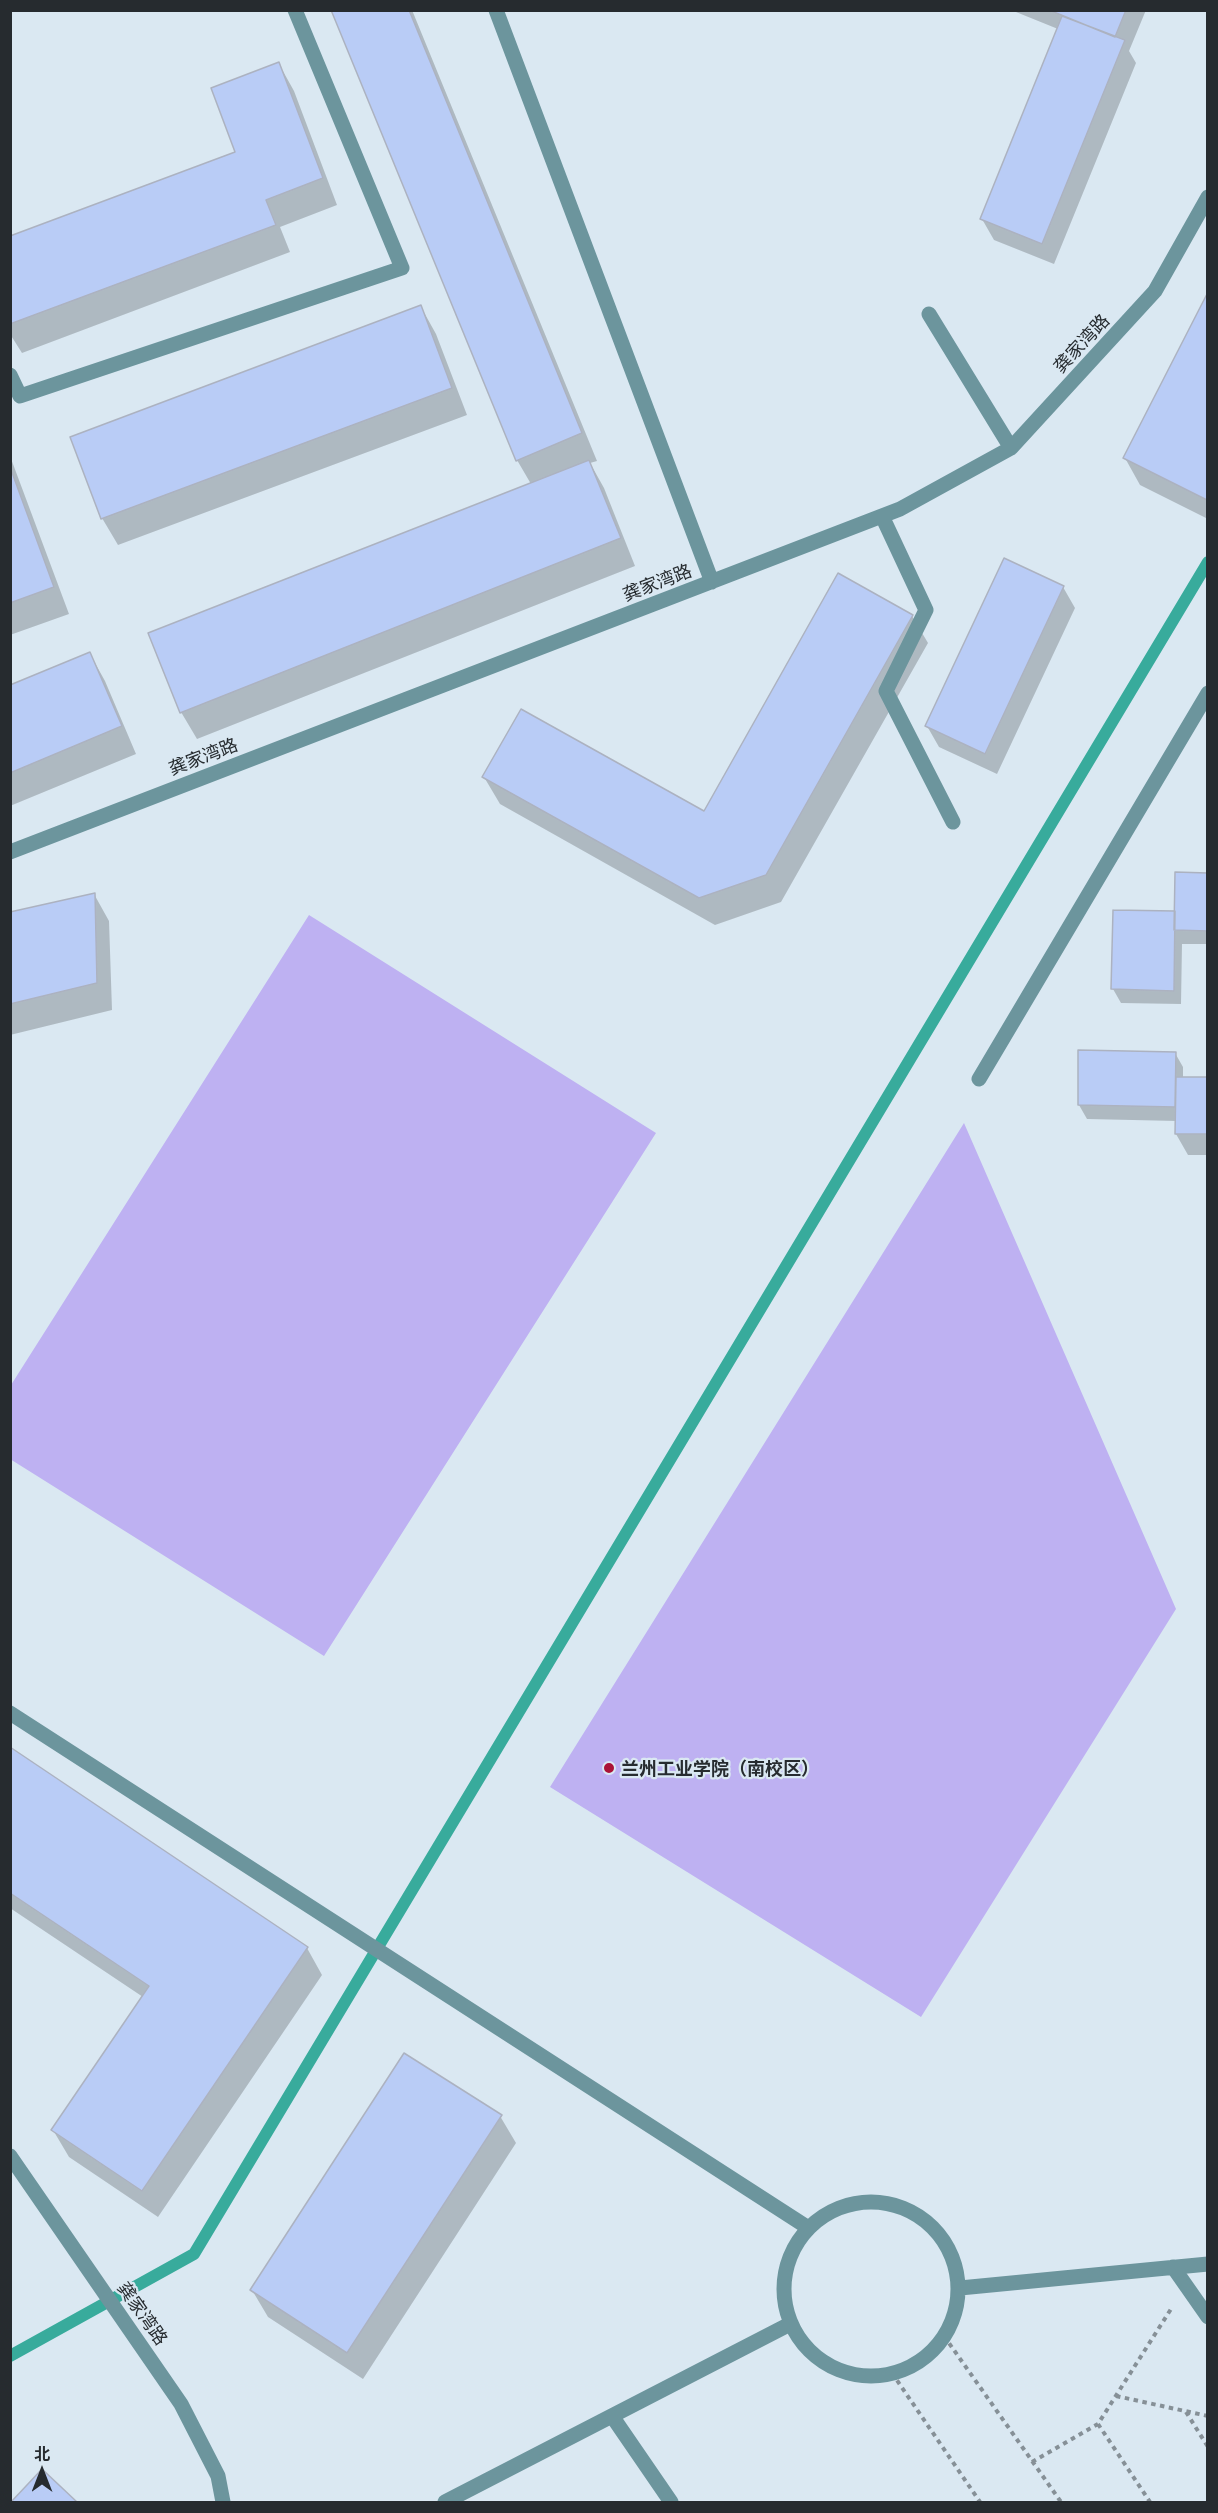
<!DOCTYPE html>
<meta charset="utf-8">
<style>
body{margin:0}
#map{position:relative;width:1218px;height:2513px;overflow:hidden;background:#dae8f2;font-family:Georgia,"Noto Sans SC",serif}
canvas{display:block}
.frame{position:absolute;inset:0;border:12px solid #262b2f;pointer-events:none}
.north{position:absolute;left:12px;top:2441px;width:60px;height:60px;-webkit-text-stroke:4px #dae8f2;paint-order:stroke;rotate:0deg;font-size:16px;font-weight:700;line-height:24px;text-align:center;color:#262b2f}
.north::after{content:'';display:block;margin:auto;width:21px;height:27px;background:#262b2f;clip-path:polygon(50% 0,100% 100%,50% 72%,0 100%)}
</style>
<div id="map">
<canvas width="1218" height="2513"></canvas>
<div class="frame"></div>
<div class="north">北</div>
</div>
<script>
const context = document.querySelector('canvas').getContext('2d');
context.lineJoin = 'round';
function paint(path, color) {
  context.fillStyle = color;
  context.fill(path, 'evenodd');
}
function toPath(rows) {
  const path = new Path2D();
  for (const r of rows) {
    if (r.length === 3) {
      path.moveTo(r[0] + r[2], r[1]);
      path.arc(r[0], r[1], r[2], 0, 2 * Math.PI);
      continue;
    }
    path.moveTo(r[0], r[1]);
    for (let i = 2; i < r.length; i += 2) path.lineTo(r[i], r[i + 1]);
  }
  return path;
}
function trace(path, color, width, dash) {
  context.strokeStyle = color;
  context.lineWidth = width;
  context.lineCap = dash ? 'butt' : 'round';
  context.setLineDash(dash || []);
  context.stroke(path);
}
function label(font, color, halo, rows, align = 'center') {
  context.font = font + ' Georgia,"Noto Sans SC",serif';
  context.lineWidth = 4.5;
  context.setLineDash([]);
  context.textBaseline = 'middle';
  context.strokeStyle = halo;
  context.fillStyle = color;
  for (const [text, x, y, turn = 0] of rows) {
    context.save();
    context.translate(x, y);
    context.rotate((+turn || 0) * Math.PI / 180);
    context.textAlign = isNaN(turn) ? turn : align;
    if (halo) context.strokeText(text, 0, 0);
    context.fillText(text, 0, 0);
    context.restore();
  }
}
paint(toPath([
 [309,915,656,1133,324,1656,10,1459,11,1385],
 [964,1123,1176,1609,921,2017,550,1787]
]), '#beb1f2');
paint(toPath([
 [333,10,412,10,597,461,590,463,604,488,635,566,197,739,181,712,531,484,517,460],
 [1011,10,1146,10,1129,51,1136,63,1054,264,994,240,982,219,1058,29],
 [279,64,294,91,337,205,280,227,290,252,22,353,10,334,10,237,237,153],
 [1208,296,1208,519,1140,485,1125,458],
 [421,307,436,334,467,415,118,545,102,518],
 [10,456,69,614,10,635],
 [1063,587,1075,608,997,774,939,747,927,726],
 [912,616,928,643,781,902,715,925,500,804,484,777,704,813],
 [90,654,105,681,136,754,10,806,10,687],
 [1208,874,1208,944,1182,944,1181,1004,1121,1003,1113,989],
 [94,894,109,921,112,1010,10,1035,10,913],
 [1175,1053,1183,1067,1183,1078,1208,1079,1208,1155,1188,1155,1176,1134,1177,1121,1087,1119,1079,1105],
 [10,1749,307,1948,322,1975,158,2217,69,2157,53,2130,143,1997,10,1908],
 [500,2116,516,2143,363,2379,268,2317,252,2290],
 [42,2471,75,2502,13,2502]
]), '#0003');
trace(toPath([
 [10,2356,194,2254,1208,562]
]), '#38ab9c', 12);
const building = toPath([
 [331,10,409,10,582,433,516,461,331,10],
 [1049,10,1126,10,1115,37,1049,10],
 [1062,16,1125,40,1042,244,980,219,1062,16],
 [279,62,323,178,266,200,276,225,10,324,10,236,235,152,211,88,279,62],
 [1208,292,1208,499,1207,500,1123,458,1208,292],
 [421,305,452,388,101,519,70,437,421,305],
 [589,460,621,538,180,713,148,633,589,460],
 [10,467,54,587,10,603,10,467],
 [1004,558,1064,586,985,754,925,726,1004,558],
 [838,573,913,615,766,875,699,898,482,777,521,709,704,811,838,573],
 [90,652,122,726,10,773,10,685,90,652],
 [1175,872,1208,873,1208,931,1174,930,1175,872],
 [95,893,97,983,10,1004,10,912,95,893],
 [1113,910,1175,911,1174,991,1111,989,1113,910],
 [1078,1050,1176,1052,1175,1107,1078,1105,1078,1050],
 [1176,1077,1208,1077,1208,1134,1175,1134,1176,1077],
 [10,1747,308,1947,142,2191,51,2130,149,1986,10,1893,10,1747],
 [404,2053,502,2115,347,2353,250,2290,404,2053],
 [42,2469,77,2502,11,2502,42,2469]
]);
paint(building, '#b9ccf6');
trace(building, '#acb2c0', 1.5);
trace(toPath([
 [944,2336,1061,2502],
 [892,2373,980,2502],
 [1116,2396,1208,2416],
 [1186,2412,1208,2447],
 [1098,2424,1150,2502],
 [1032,2462,1098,2424,1171,2309]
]), '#869097', 4, [4.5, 4.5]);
trace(toPath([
 [496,10,712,582],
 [929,314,1011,448],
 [10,375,20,396,402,268,295,10],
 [882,516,926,610,886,691,953,822],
 [10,852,900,509,1011,448,1155,291,1208,197],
 [979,1079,1208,693],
 [10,1713,807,2227],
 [10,2156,181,2404,218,2476,223,2502],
 [871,2289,87],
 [1173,2267,1208,2317],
 [960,2288,1208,2264],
 [612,2416,671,2502],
 [445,2502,790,2324]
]), '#6c959d', 15);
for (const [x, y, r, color] of [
 [609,1768,6,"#aa1337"]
]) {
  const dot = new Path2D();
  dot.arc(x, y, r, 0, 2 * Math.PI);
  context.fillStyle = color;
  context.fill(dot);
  trace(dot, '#dae8f2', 2);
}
label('18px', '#262b2f', '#dae8f2', [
 ["龚家湾路",1081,343,-47],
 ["龚家湾路",657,582,-21],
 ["龚家湾路",203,756,-21],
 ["龚家湾路",143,2313,55]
]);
label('bold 18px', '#262b2f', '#dae8f2', [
 ["兰州工业学院（南校区）",621,1768]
], 'left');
</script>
